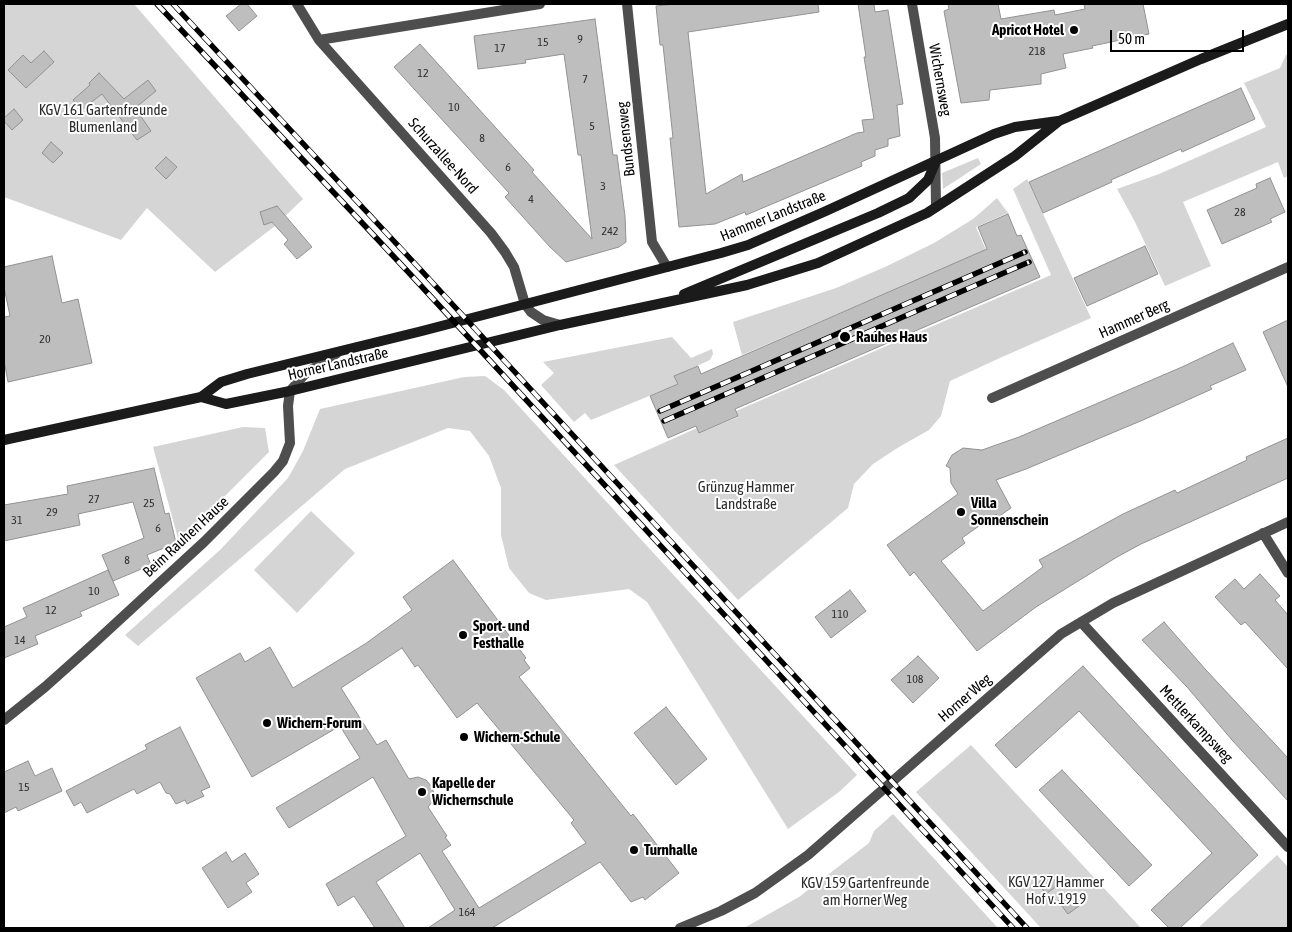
<!DOCTYPE html>
<meta charset="utf-8">
<style>
body{margin:0}
#map{position:relative;width:1292px;height:932px;overflow:hidden;background:#fff;font-family:"Asap Condensed",sans-serif}
canvas{display:block}
.frame{position:absolute;inset:0;border:5px solid #000;pointer-events:none}
.scale{position:absolute;left:1110px;top:30px;width:134px;height:22px;box-sizing:border-box;border:2px solid #000;border-top:0;padding-left:6px;font-size:15px;line-height:18px;white-space:nowrap;color:#000;-webkit-text-stroke:4px #fff;paint-order:stroke}
</style>
<div id="map">
<canvas width="1292" height="932"></canvas>
<div class="frame"></div>
<div class="scale">50 m</div>
</div>
<script>
const context = document.querySelector('canvas').getContext('2d');
context.lineJoin = 'round';
function paint(path, color) {
  context.fillStyle = color;
  context.fill(path, 'evenodd');
}
function toPath(rows) {
  const path = new Path2D();
  for (const r of rows) {
    path.moveTo(r[0], r[1]);
    for (let i = 2; i < r.length; i += 2) path.lineTo(r[i], r[i + 1]);
  }
  return path;
}
function trace(path, color, width, dash) {
  context.strokeStyle = color;
  context.lineWidth = width;
  context.lineCap = dash ? 'butt' : 'round';
  context.setLineDash(dash || []);
  context.stroke(path);
}
function label(font, color, halo, rows, align = 'center') {
  context.font = font + ' "Asap Condensed",sans-serif';
  context.lineWidth = 4;
  context.setLineDash([]);
  context.textBaseline = 'middle';
  context.strokeStyle = halo;
  context.fillStyle = color;
  for (const [text, x, y, turn = 0] of rows) {
    context.save();
    context.translate(x, y);
    context.rotate((+turn || 0) * Math.PI / 180);
    context.textAlign = isNaN(turn) ? turn : align;
    if (halo) context.strokeText(text, 0, 0);
    context.fillText(text, 0, 0);
    context.restore();
  }
}
paint(toPath([
 [4,4,134,4,303,199,275,226,215,272,147,208,121,240,4,197],
 [1288,54,1288,176,1284,178,1278,162,1183,202,1211,266,1165,286,1135,222,1117,189,1159,174,1266,127,1244,83,1280,68,1286,55],
 [978,158,981,164,943,189,942,173],
 [1027,179,1091,318,1002,357,950,381,941,416,929,430,899,447,873,464,854,484,848,508,738,600,614,465,697,428,700,433,738,417,736,411,1051,275,1013,189],
 [997,198,1008,213,976,227,986,250,742,355,733,322,836,288,885,267,934,243,973,219],
 [672,337,691,358,712,349,713,354,710,360,675,376,678,384,591,420,585,413,574,422,541,385,554,373,543,362],
 [485,376,504,390,857,775,839,792,788,829,647,602,629,589,546,600,529,593,509,568,501,535,501,488,489,456,470,431,448,428,345,469,138,646,125,635,220,550,288,478,303,451,320,409,464,377],
 [243,427,265,428,269,452,179,542,153,447],
 [311,511,355,553,297,613,254,570],
 [971,745,1141,928,1041,928,916,792],
 [893,814,998,928,744,928,799,897,869,843,874,831],
 [1277,855,1288,867,1288,928,1198,928]
]), '#d5d5d5');
const building = toPath([
 [241,4,247,4,257,16,239,31,226,16,241,4],
 [676,4,818,4,819,12,688,32,706,194,742,174,743,182,857,133,864,132,862,120,874,119,864,57,866,57,858,4,874,4,875,12,888,10,903,104,897,105,900,136,888,139,888,146,875,150,875,156,861,162,862,166,746,215,745,212,715,224,679,227,670,138,673,138,663,45,660,45,656,6,676,4],
 [948,4,998,4,1001,19,1054,10,1055,15,1085,9,1084,4,1143,4,1149,34,1092,46,1093,48,1063,54,1066,68,1041,74,1041,84,990,90,989,100,961,103,944,11,949,9,948,4],
 [595,19,613,155,617,155,625,216,626,242,619,247,566,262,549,246,505,197,509,193,394,67,420,44,534,170,532,172,592,239,581,155,578,155,564,54,525,60,526,63,478,69,474,36,595,19],
 [44,51,54,62,26,88,8,70,23,55,31,63,44,51],
 [99,73,124,99,148,80,156,91,135,108,151,131,137,140,102,94,81,110,73,100,90,85,89,83,99,73],
 [1241,88,1255,119,1182,152,1181,149,1111,180,1112,182,1043,213,1029,182,1241,88],
 [14,109,23,120,12,130,4,121,4,118,14,109],
 [51,142,63,153,53,163,42,153,51,142],
 [166,157,177,167,166,179,155,168,166,157],
 [1270,178,1285,212,1270,219,1272,222,1222,244,1207,210,1257,188,1256,184,1270,178],
 [277,206,312,247,297,259,284,244,288,240,272,222,264,225,260,212,277,206],
 [1008,214,1017,236,1021,235,1040,277,735,409,738,416,699,433,696,426,668,438,650,396,678,384,674,376,698,366,701,374,987,249,978,227,1008,214],
 [1145,246,1158,274,1087,306,1074,278,1145,246],
 [52,256,62,303,78,299,92,363,8,382,4,361,4,317,10,316,4,287,4,267,52,256],
 [1288,320,1288,387,1263,332,1288,320],
 [1233,343,1246,370,1210,386,1212,389,1143,420,1026,469,996,480,1011,508,998,517,996,514,962,538,965,543,941,561,983,611,1043,567,1039,560,1123,514,1175,490,1177,493,1247,460,1246,457,1288,438,1288,478,1141,544,1117,557,1036,607,977,651,914,572,910,576,887,545,958,494,951,483,950,468,946,466,952,455,963,448,982,450,1019,437,1182,367,1233,343],
 [154,468,165,514,169,513,176,543,147,555,151,565,113,581,102,555,144,538,133,502,78,514,80,525,4,541,4,505,68,494,67,486,154,468],
 [453,560,526,658,524,660,530,668,519,677,631,816,633,814,679,873,645,900,643,897,631,902,600,862,492,928,428,928,455,910,420,853,376,882,405,928,375,928,354,896,338,906,326,884,406,836,373,777,289,828,276,808,360,758,340,726,252,777,196,678,240,653,245,662,270,647,293,688,365,644,412,610,403,597,453,560],
 [402,648,415,667,418,665,457,718,477,703,574,820,571,823,586,843,479,908,442,851,451,845,445,837,447,836,428,807,433,801,434,794,432,787,426,780,418,777,409,779,386,740,377,745,341,688,402,648],
 [108,570,119,595,80,612,82,616,35,636,38,644,4,658,4,627,27,617,23,608,108,570],
 [1260,574,1280,596,1275,600,1288,615,1288,669,1245,622,1241,625,1215,597,1235,579,1244,589,1260,574],
 [850,590,866,611,831,638,815,617,850,590],
 [1164,622,1206,670,1288,758,1288,801,1232,740,1187,687,1142,640,1164,622],
 [918,656,939,678,913,703,891,680,918,656],
 [1083,666,1258,855,1180,928,1169,928,1151,910,1212,853,1079,711,1016,768,995,745,1083,666],
 [666,707,707,759,676,785,634,733,666,707],
 [180,727,210,787,201,791,204,796,187,804,185,800,176,804,170,794,166,793,160,782,137,794,134,789,87,813,81,802,74,806,66,791,147,749,145,745,180,727],
 [28,761,35,776,52,768,62,791,18,811,16,807,4,813,4,772,28,761],
 [1062,770,1152,865,1129,886,1039,790,1062,770],
 [226,852,232,862,245,853,259,874,246,883,252,892,228,908,202,868,226,852],
 [1050,874,1058,885,1046,894,1038,883,1050,874],
 [1069,893,1079,906,1068,914,1058,901,1069,893]
]);
paint(building, '#bebebe');
trace(building, '#929292', 1);
trace(toPath([
 [297,4,319,40,491,233,505,252,514,267,525,304,531,312,543,320,560,325],
 [627,4,652,242,667,267],
 [912,4,935,138,936,207],
 [319,40,540,4],
 [992,398,1288,267],
 [1263,533,1288,573],
 [1081,622,1288,847],
 [4,720,45,687,91,646,204,542,274,472,283,461,290,443,288,406,290,391,305,374,337,353],
 [680,928,721,911,755,893,808,855,1061,634,1113,603,1288,522]
]), '#4e4e4e', 10);
trace(toPath([
 [684,294,878,213,909,198,928,180,936,161],
 [201,397,226,404,290,391,560,325,747,285,818,263,927,213,1015,156,1059,121,1201,59,1288,24],
 [4,440,201,397,221,382,247,374,422,331,721,253,748,245,826,211,994,134,1015,127,1058,121]
]), '#1b1b1b', 10);
const rail = toPath([
 [157,4,411,275,1013,928],
 [173,4,419,268,1027,928],
 [660,411,1025,252],
 [664,421,1029,262]
]);
trace(rail, '#000', 5.5);
trace(rail, '#fff', 4, [11]);
for (const [x, y, r, color] of [
 [1074,30,5,"#000"],
 [845,337,6,"#000"],
 [961,512,5,"#000"],
 [463,635,5,"#000"],
 [267,723,5,"#000"],
 [464,737,5,"#000"],
 [422,792,5,"#000"],
 [634,850,5,"#000"]
]) {
  const dot = new Path2D();
  dot.arc(x, y, r, 0, 2 * Math.PI);
  context.fillStyle = color;
  context.fill(dot);
  trace(dot, '#fff', 2);
}
label('12px', '#303030', null, [
 ["9",580,39],
 ["15",543,42],
 ["17",500,48],
 ["218",1037,51],
 ["12",423,73],
 ["7",585,79],
 ["10",454,107],
 ["5",592,126],
 ["8",482,138],
 ["6",508,167],
 ["3",603,186],
 ["4",531,199],
 ["28",1240,212],
 ["242",610,231],
 ["20",45,339],
 ["27",94,499],
 ["25",149,503],
 ["29",52,512],
 ["31",17,520],
 ["6",158,528],
 ["8",127,560],
 ["10",94,591],
 ["12",51,610],
 ["110",840,614],
 ["14",20,640],
 ["108",915,679],
 ["15",24,787],
 ["164",467,912]
]);
label('bold 15px', '#000', '#fff', [
 ["Apricot Hotel",1064,30,"right"],
 ["Rauhes Haus",856,337],
 ["Villa",971,503],
 ["Sonnenschein",971,520],
 ["Sport- und",473,626],
 ["Festhalle",473,643],
 ["Wichern-Forum",277,723],
 ["Wichern-Schule",474,737],
 ["Kapelle der",432,783],
 ["Wichernschule",432,800],
 ["Turnhalle",644,850]
], 'left');
label('15px', '#000', '#fff', [
 ["Wichernsweg",940,80,80],
 ["Bundsensweg",626,139,-96],
 ["Schurzallee-Nord",443,156,48],
 ["Hammer Landstraße",773,216,-22],
 ["Hammer Berg",1134,319,-24],
 ["Horner Landstraße",338,364,-13],
 ["Beim Rauhen Hause",186,537,-43],
 ["Horner Weg",965,698,-41],
 ["Mettlerkampsweg",1196,724,47]
]);
label('15px', '#2c2c2c', '#fff', [
 ["KGV 161 Gartenfreunde",103,110],
 ["Blumenland",103,127],
 ["Grünzug Hammer",746,487],
 ["Landstraße",746,504],
 ["KGV 127 Hammer",1056,882],
 ["Hof v. 1919",1056,899],
 ["KGV 159 Gartenfreunde",865,883],
 ["am Horner Weg",865,900]
]);
</script>
